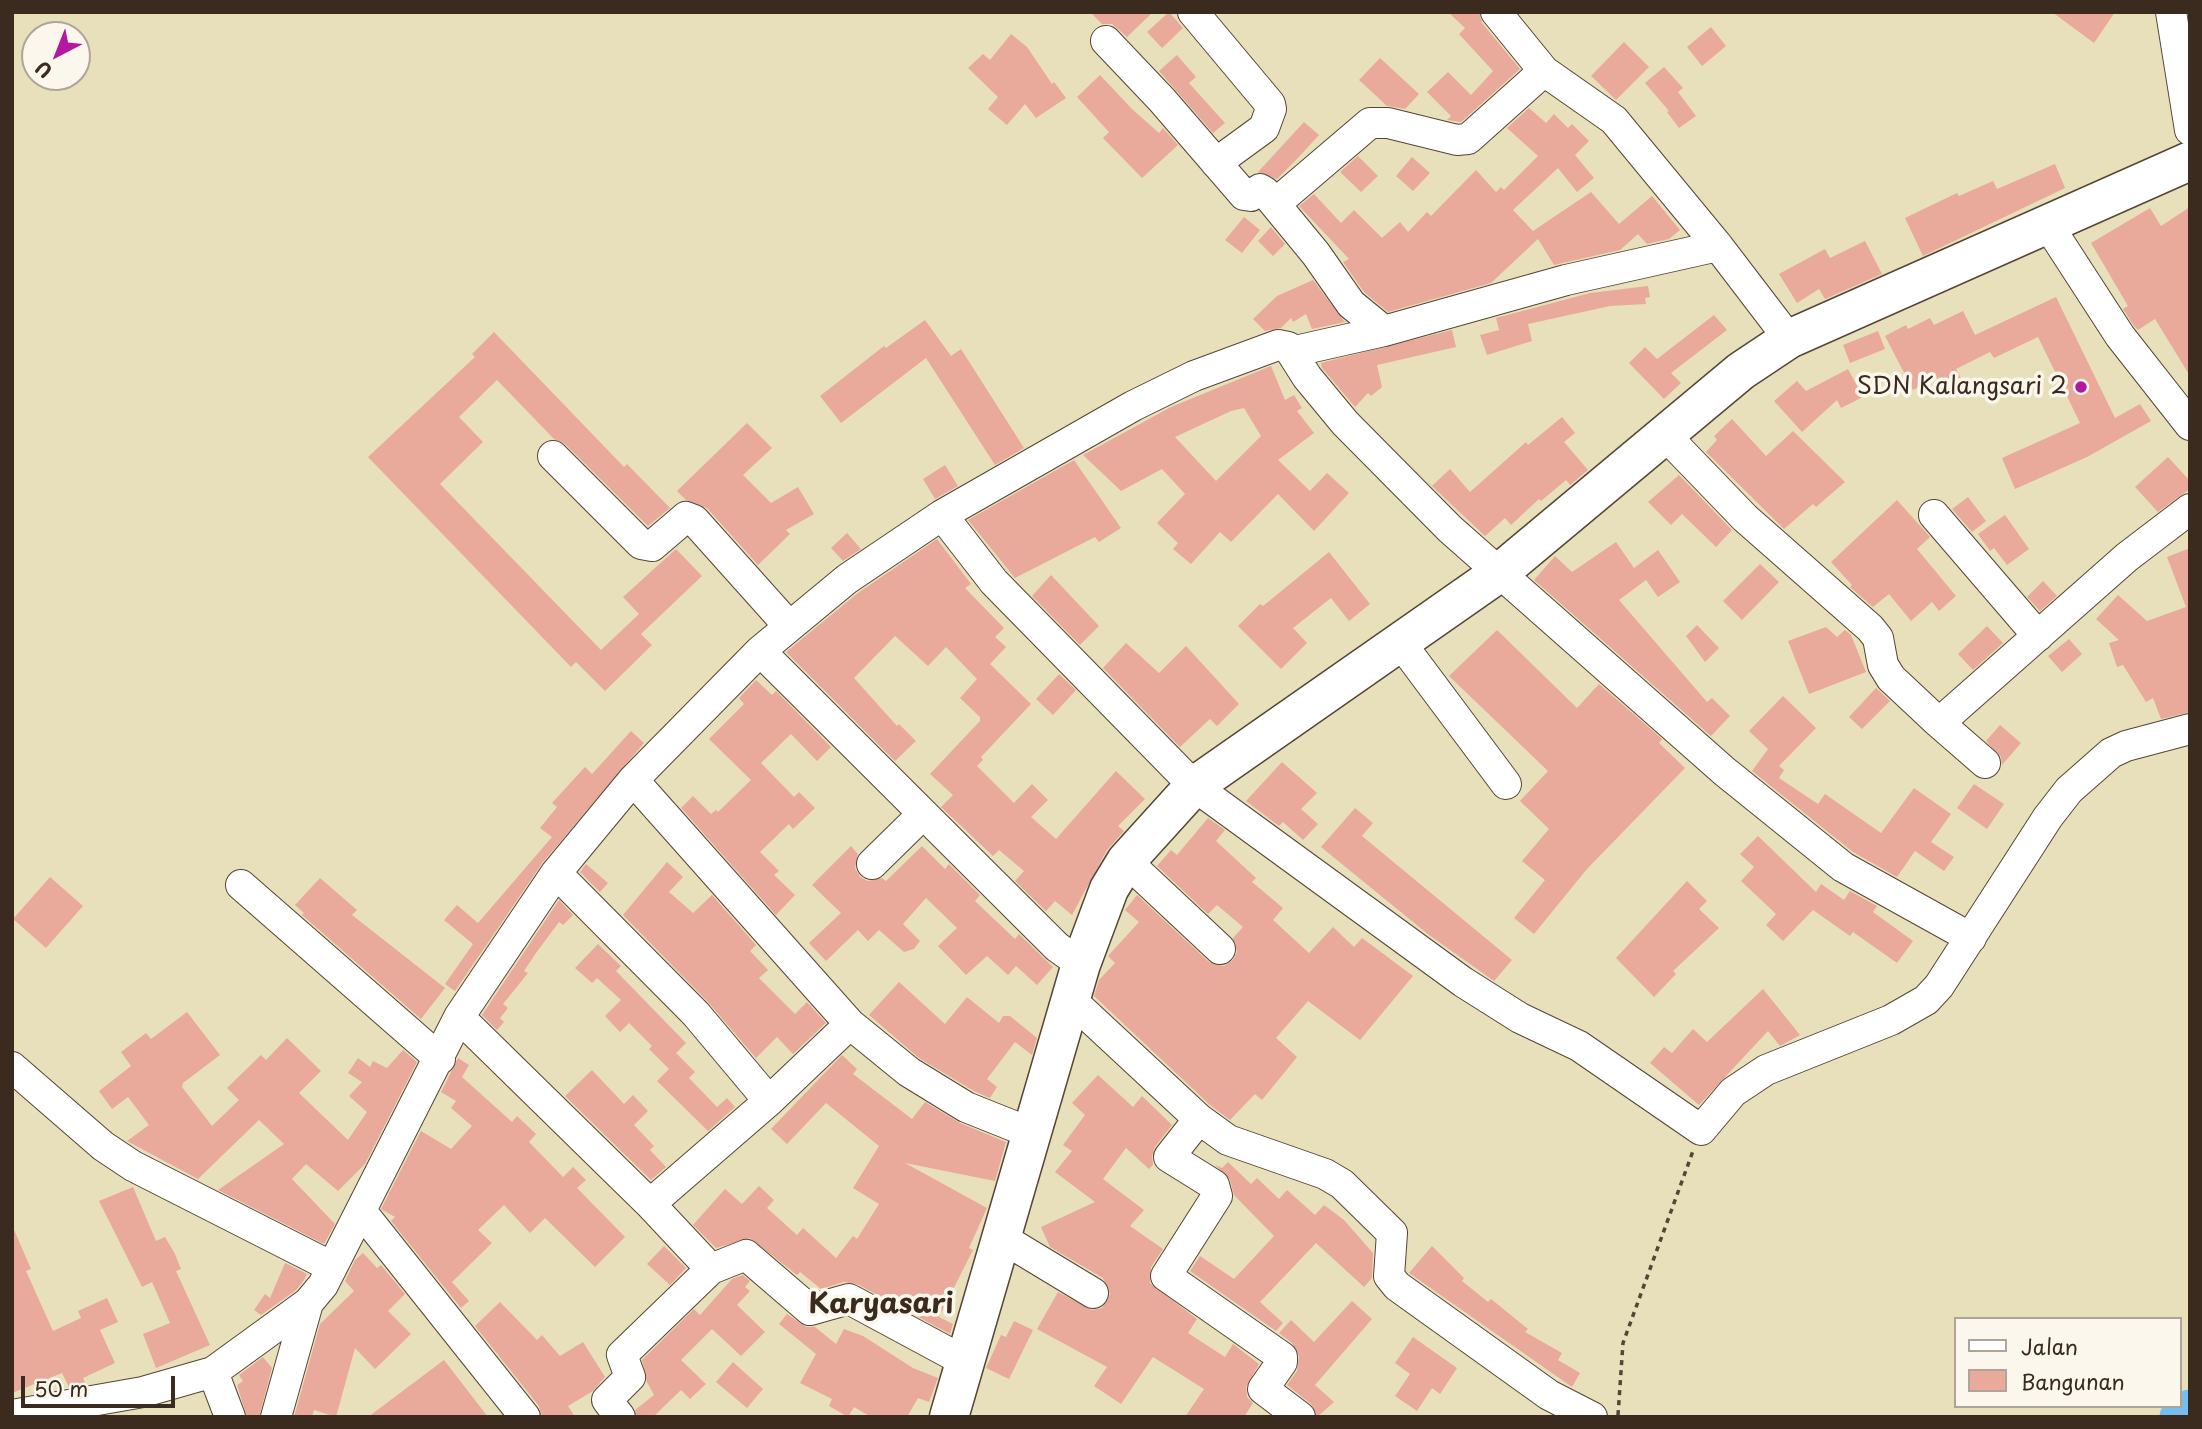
<!DOCTYPE html>
<style>
body{margin:0}
#map{position:relative;width:2202px;height:1429px;overflow:hidden;background:#e8e0bb;font-family:"Playpen Sans",sans-serif}
canvas{display:block}
.frame{position:absolute;inset:0;border:14px solid #3b2a1e;pointer-events:none}
.legend{position:absolute;left:1954px;top:1317px;width:228px;height:91px;box-sizing:border-box;background:#fbf7ec;border:2px solid #aea59a;margin:0;padding:9px 12px;list-style:none;font-size:21px;color:#3b2a1e}
.legend li{display:flex;align-items:center;gap:14px;height:35px}
.legend b{width:35px;border:2px solid #aea59a}
.north{position:absolute;left:21px;top:21px;width:70px;height:70px;box-sizing:border-box;background:#fbf7ec;border:2px solid #aea59a;border-radius:50%;rotate:222deg;font-size:19px;font-weight:700;line-height:28px;text-align:center;color:#3b2a1e}
.north::after{content:'';display:block;margin:auto;width:24px;height:32px;background:#b5179e;clip-path:polygon(50% 0,100% 100%,50% 72%,0 100%)}
.scale{position:absolute;left:21px;top:1376px;width:154px;height:32px;box-sizing:border-box;border:4px solid #3b2a1e;border-top:0;padding-left:9px;font-size:21px;line-height:24px;white-space:nowrap;color:#3b2a1e;-webkit-text-stroke:5px #fbf7ec;paint-order:stroke}
</style>
<div id="map">
<canvas width="2202" height="1429"></canvas>
<div class="frame"></div>
<ul class="legend">
<li><b style="height:9px;background:#fff"></b>Jalan</li>
<li><b style="height:19px;background:#e9a99b"></b>Bangunan</li>
</ul>
<div class="north">U</div>
<div class="scale">50 m</div>
</div>
<script>
const context = document.querySelector('canvas').getContext('2d');
context.lineJoin = 'round';
function toPath(rows) {
  const path = new Path2D();
  for (const r of rows) {
    path.moveTo(r[0], r[1]);
    for (let i = 2; i < r.length; i += 2) path.lineTo(r[i], r[i + 1]);
  }
  return path;
}
function trace(path, color, width, dash) {
  context.strokeStyle = color;
  context.lineWidth = width;
  context.lineCap = dash ? 'butt' : 'round';
  context.setLineDash(dash || []);
  context.stroke(path);
}
function paint(path, color) {
  context.fillStyle = color;
  context.fill(path, 'evenodd');
}
function label(font, color, halo, rows, align = 'center') {
  context.font = font + ' "Playpen Sans",sans-serif';
  context.lineWidth = 7;
  context.setLineDash([]);
  context.textBaseline = 'middle';
  context.strokeStyle = halo;
  context.fillStyle = color;
  for (const [text, x, y, turn = 0] of rows) {
    context.save();
    context.translate(x, y);
    context.rotate((+turn || 0) * Math.PI / 180);
    context.textAlign = isNaN(turn) ? turn : align;
    if (halo) context.strokeText(text, 0, 0);
    context.fillText(text, 0, 0);
    context.restore();
  }
}
trace(toPath([
 [2178,1417,2190,1408]
]), '#77bdee', 37);
paint(toPath([
 [1090,12,1153,12,1127,37,1112,24,1102,24],
 [1169,12,1183,28,1162,48,1147,32],
 [1448,12,1479,12,1482,23,1520,69,1461,122,1447,120,1451,116,1427,92,1448,72,1471,95,1493,71,1459,34,1465,28],
 [2052,12,2115,12,2094,43],
 [1711,27,1726,46,1702,66,1687,47],
 [1011,34,1027,47,1052,84,1054,82,1066,98,1036,118,1025,104,1007,125,988,109,998,97,968,68,983,54,990,60],
 [1624,42,1649,67,1616,100,1591,76],
 [1177,55,1196,77,1189,83,1225,123,1213,133,1159,71],
 [1380,58,1419,94,1405,109,1387,106,1359,80],
 [1664,67,1683,88,1678,92,1696,116,1679,128,1667,112,1669,111,1645,83],
 [1100,75,1132,109,1159,133,1163,128,1178,145,1142,178,1103,138,1109,132,1077,97],
 [1529,108,1546,123,1554,114,1568,128,1572,124,1589,141,1575,155,1594,178,1577,192,1558,168,1513,210,1533,231,1591,192,1619,224,1652,196,1680,230,1669,239,1647,244,1638,234,1620,250,1554,265,1538,239,1491,283,1388,312,1364,292,1343,262,1349,259,1299,206,1314,194,1341,223,1354,210,1382,238,1400,222,1408,232,1427,212,1431,216,1476,170,1496,192,1501,187,1504,190,1538,156,1507,128],
 [1304,122,1319,135,1298,158,1277,179,1258,172],
 [1358,156,1378,176,1361,192,1340,172],
 [1412,157,1430,173,1413,191,1396,176],
 [2055,164,2065,188,1923,256,1905,218,1957,193,1959,196,1993,181,1997,189],
 [2190,207,2190,376,2155,319,2138,330,2134,326,2123,309,2128,306,2091,243,2150,208,2161,226],
 [1244,217,1260,230,1242,253,1225,240],
 [1271,227,1285,244,1273,256,1258,241],
 [1865,241,1882,274,1825,299,1819,289,1797,303,1779,274,1825,249,1830,258],
 [1313,280,1345,322,1312,329,1306,314,1293,322,1291,318,1281,328,1265,331,1253,319,1277,296],
 [1648,286,1650,297,1645,298,1646,304,1610,306,1528,324,1532,341,1487,355,1480,335,1499,330,1496,318,1590,293],
 [2056,297,2115,418,2140,404,2151,421,2087,457,2015,489,2002,458,2080,423,2038,337,1994,358,1990,352,1956,369,1964,384,1945,394,1937,378,1913,390,1885,336,1906,325,1908,329,1930,318,1934,325,1963,311,1975,335],
 [1714,315,1727,330,1671,373,1681,383,1664,399,1629,363,1645,347,1657,359],
 [925,320,951,356,961,349,1024,448,995,465,926,358,841,423,820,396,884,346,886,348],
 [1452,330,1456,347,1377,365,1382,387,1371,396,1368,393,1355,407,1322,368,1321,363],
 [1878,331,1885,349,1850,363,1843,345],
 [494,332,624,467,627,464,670,508,648,526,565,444,554,439,497,380,459,417,483,442,440,484,601,650,639,614,623,597,676,549,702,576,641,634,652,645,605,691,576,662,571,667,368,457,475,357,472,354],
 [1271,366,1285,400,1294,395,1302,408,1297,411,1314,433,1278,460,1310,491,1327,473,1349,493,1314,531,1278,494,1231,542,1220,532,1191,564,1173,549,1178,543,1157,523,1185,494,1162,469,1121,491,1083,455,1171,407],
 [1244,408,1261,436,1216,481,1175,437,1231,411],
 [1848,369,1863,397,1841,408,1837,400,1802,432,1774,401,1797,381,1806,391],
 [1562,417,1575,433,1564,442,1588,470,1570,485,1566,480,1541,501,1539,499,1511,525,1505,518,1485,536,1432,486,1450,469,1470,492,1526,442,1528,445],
 [1732,419,1766,456,1793,431,1845,482,1816,507,1813,504,1784,529,1706,452,1717,440,1714,436],
 [747,423,772,448,743,475,771,503,798,487,814,514,786,530,790,534,758,565,707,508,686,500,677,491],
 [2168,457,2190,481,2190,489,2158,512,2135,487],
 [1074,460,1121,528,1099,542,1095,537,1015,578,968,520],
 [945,465,958,486,935,499,923,479],
 [1679,475,1732,530,1716,547,1682,514,1671,525,1648,502],
 [1968,497,1986,521,1972,532,1952,509],
 [1897,500,1930,537,1917,549,1956,596,1939,611,1932,602,1911,621,1889,594,1873,607,1850,587,1852,585,1831,562],
 [2005,515,2029,549,2007,565,1994,548,1990,551,1978,534],
 [847,533,861,549,843,561,831,548],
 [937,539,971,584,965,588,1004,628,995,637,1006,647,990,664,1031,704,981,757,983,760,977,766,1014,803,1032,784,1048,800,1031,817,1056,839,1116,771,1145,799,1118,826,1124,831,1107,850,1072,915,1055,901,1046,911,1015,881,1024,871,999,850,993,856,941,807,953,795,930,774,980,721,980,717,960,698,977,679,946,647,928,666,895,636,854,678,897,726,899,724,916,741,895,761,786,652,858,593],
 [1616,542,1634,568,1658,550,1680,582,1658,597,1646,580,1619,600,1707,702,1712,698,1730,716,1711,736,1534,580,1555,556,1572,572],
 [2190,548,2190,712,2161,719,2153,698,2146,702,2123,665,2117,667,2109,643,2119,640,2096,619,2118,595,2147,621,2186,607,2167,557],
 [1329,552,1370,604,1349,621,1331,598,1293,628,1307,643,1281,669,1238,626,1260,604,1263,606],
 [1760,564,1779,582,1742,620,1723,601],
 [1051,575,1099,626,1080,645,1032,596],
 [2043,581,2057,596,2040,611,2027,597],
 [1697,625,1719,648,1705,662,1686,636],
 [1987,626,2003,643,1973,670,1958,654],
 [1826,627,1837,637,1845,630,1851,635,1866,672,1809,694,1788,641],
 [1497,630,1577,708,1599,684,1662,739,1659,743,1685,768,1587,869,1534,934,1514,918,1545,880,1522,861,1549,829,1520,801,1548,771,1449,676],
 [2069,639,2082,654,2062,672,2048,656],
 [1126,643,1159,673,1186,646,1239,704,1217,726,1210,719,1180,747,1103,668],
 [1059,674,1076,690,1053,715,1036,699],
 [756,680,772,695,776,691,831,747,817,761,791,734,761,763,794,797,799,792,815,808,793,829,789,824,760,852,779,871,774,875,795,895,776,915,681,808,693,796,711,814,716,810,718,812,751,780,709,739,744,704,739,698],
 [1876,688,1890,701,1862,729,1849,717],
 [1783,696,1816,728,1779,766,1784,770,1779,778,1818,804,1825,794,1881,833,1914,788,1951,814,1931,842,1954,857,1944,871,1915,851,1897,877,1853,852,1752,771,1768,749,1749,731],
 [2000,725,2021,743,2002,765,2001,757,1986,741],
 [631,731,644,743,543,862,455,991,445,984,473,944,444,920,457,905,478,923,552,837,540,828,557,807,552,803,585,767,592,774],
 [1282,762,1317,793,1301,809,1318,824,1303,840,1283,822,1279,826,1246,801],
 [1974,784,2004,804,1987,829,1957,808],
 [1355,808,1373,823,1362,836,1512,960,1494,981,1429,935,1321,847],
 [1208,818,1225,830,1216,841,1256,878,1252,882,1283,908,1273,920,1309,953,1333,927,1354,947,1362,938,1413,976,1360,1040,1308,1001,1276,1038,1297,1057,1262,1100,1255,1094,1230,1120,1210,1105,1094,996,1099,980,1115,963,1108,956,1139,922,1125,910,1137,895,1209,962,1224,966,1233,960,1237,952,1233,938,1243,927,1217,905,1208,914,1157,866,1171,850,1177,855],
 [1758,836,1816,892,1821,884,1844,900,1850,891,1877,906,1873,912,1913,941,1897,963,1853,932,1850,936,1813,910,1783,941,1766,925,1776,914,1741,881,1754,867,1740,854],
 [851,846,858,854,855,868,860,877,868,881,882,878,886,881,922,846,945,869,949,864,980,895,975,901,1015,939,1019,934,1053,967,1037,985,1016,966,1008,975,987,956,966,975,938,946,957,928,926,898,903,924,920,941,914,949,904,952,879,930,868,941,858,930,826,961,809,943,841,913,812,885],
 [667,862,683,877,669,892,693,913,712,895,756,945,750,951,768,970,759,978,795,1014,807,1002,826,1023,793,1054,777,1037,756,1058,708,1002,623,915],
 [586,864,608,883,600,892,580,872],
 [50,877,83,906,46,948,13,919],
 [320,878,357,910,352,915,445,988,421,1019,302,915,304,913,295,905],
 [1687,881,1707,901,1699,909,1719,928,1673,971,1676,974,1654,997,1616,958],
 [559,900,573,915,563,925,559,922,536,953,524,971,528,973,503,1004,508,1008,500,1018,504,1022,497,1030,482,1015],
 [598,944,621,966,616,971,686,1043,676,1053,695,1072,689,1078,717,1107,727,1098,735,1107,708,1131,657,1081,669,1069,649,1049,652,1046,629,1023,620,1032,605,1016,621,1000,597,978,592,983,575,968],
 [899,982,945,1024,967,997,999,1023,1003,1016,1010,1016,1037,1038,1032,1055,1015,1042,987,1079,997,1087,990,1098,974,1091,919,1058,869,1015],
 [1763,989,1800,1035,1780,1046,1768,1031,1699,1105,1650,1063,1664,1047,1672,1053,1693,1029,1707,1042],
 [187,1012,220,1055,183,1083,182,1087,212,1126,239,1100,227,1088,261,1055,266,1060,287,1038,321,1071,299,1093,348,1140,367,1112,349,1096,362,1082,348,1073,358,1058,370,1067,373,1061,387,1068,403,1050,417,1062,365,1164,338,1191,306,1164,292,1179,335,1224,324,1244,218,1190,284,1144,259,1120,198,1179,127,1141,149,1125,128,1097,112,1109,99,1091,131,1066,121,1052,146,1033,151,1039],
 [842,1055,857,1069,853,1074,912,1119,925,1102,960,1123,1006,1142,995,1181,905,1163,987,1208,969,1248,973,1250,939,1317,953,1324,950,1334,857,1284,844,1282,821,1289,800,1272,797,1275,750,1238,716,1248,693,1225,725,1189,742,1204,759,1186,774,1200,767,1208,797,1235,803,1228,836,1258,853,1236,857,1239,879,1204,853,1188,879,1146,826,1103,787,1144,771,1129],
 [458,1058,469,1065,462,1077,512,1122,517,1116,536,1134,529,1142,563,1177,573,1167,586,1180,577,1188,625,1237,595,1267,545,1218,530,1233,504,1205,478,1230,492,1243,452,1282,469,1301,461,1308,391,1221,395,1217,381,1209,421,1131,451,1149,472,1126,451,1108,456,1101,441,1092],
 [592,1070,624,1104,633,1095,648,1111,634,1125,654,1146,650,1150,666,1167,651,1180,565,1096],
 [1098,1075,1133,1107,1142,1096,1172,1125,1155,1147,1152,1156,1153,1165,1149,1169,1126,1148,1103,1179,1144,1210,1130,1226,1163,1249,1151,1267,1150,1283,1197,1319,1188,1333,1225,1357,1233,1344,1259,1364,1246,1387,1247,1397,1253,1403,1244,1417,1185,1417,1204,1389,1153,1357,1121,1404,1094,1386,1107,1367,1037,1329,1058,1292,1092,1310,1102,1308,1110,1294,1103,1278,1050,1247,1041,1227,1095,1202,1055,1172,1072,1151,1063,1145,1085,1115,1072,1103],
 [1228,1162,1251,1184,1257,1178,1279,1199,1287,1190,1315,1215,1324,1205,1344,1220,1373,1253,1372,1278,1364,1287,1316,1243,1260,1302,1283,1323,1276,1331,1190,1271,1200,1256,1234,1279,1274,1236,1234,1195,1230,1180,1215,1165,1222,1168],
 [133,1187,156,1241,165,1237,175,1254,181,1269,176,1271,210,1345,156,1368,143,1334,170,1323,152,1282,142,1287,99,1201],
 [12,1225,31,1269,26,1271,53,1331,81,1318,78,1311,107,1298,118,1322,100,1330,115,1363,83,1378,86,1384,69,1387,62,1373,12,1393],
 [664,1246,686,1268,670,1285,647,1264],
 [1432,1246,1464,1278,1462,1281,1488,1302,1491,1299,1528,1329,1525,1332,1562,1353,1558,1360,1580,1373,1572,1387,1409,1273],
 [363,1253,377,1268,381,1265,405,1294,388,1311,411,1334,375,1369,355,1348,336,1417,314,1410,312,1417,294,1417,320,1324,354,1291,345,1281,355,1260],
 [285,1263,307,1274,304,1280,296,1290,261,1315,254,1310,265,1294,270,1298],
 [743,1275,750,1281,745,1287,750,1291,737,1305,765,1332,741,1356,712,1329,681,1360,706,1384,690,1399,681,1390,653,1417,637,1417,635,1410,654,1395,647,1382,642,1360,694,1309,700,1315,732,1279],
 [1352,1301,1372,1319,1315,1385,1334,1402,1317,1417,1311,1404,1287,1385,1297,1371,1299,1356,1292,1343,1279,1333,1291,1320,1314,1342],
 [500,1302,537,1340,542,1335,560,1356,583,1342,605,1377,593,1391,568,1406,575,1417,542,1417,539,1406,475,1326],
 [787,1314,806,1327,815,1327,836,1344,844,1329,863,1336,913,1368,938,1378,929,1402,918,1398,907,1417,871,1417,854,1407,848,1417,829,1406,832,1399,800,1383,816,1354,779,1324],
 [1014,1321,1033,1330,1009,1379,986,1368,1001,1335,1006,1337],
 [1413,1337,1457,1368,1440,1394,1432,1388,1417,1411,1395,1396,1410,1374,1395,1363],
 [263,1357,272,1368,259,1417,247,1417,237,1385,243,1381,239,1375],
 [444,1360,488,1417,368,1417],
 [733,1362,763,1389,747,1408,716,1382]
]), '#e9a99b');
const minor = toPath([
 [1193,12,1270,104,1271,109,1264,128,1216,163],
 [1496,12,1544,71,1614,120,1718,246,1789,339],
 [2171,12,2190,130],
 [1106,41,1162,100,1244,195,1251,196,1260,189,1265,192,1316,254,1351,304,1384,331],
 [1275,204,1370,123,1388,123,1457,140,1468,139,1544,71],
 [2048,225,2120,336,2190,425],
 [1291,352,1384,331,1566,280,1718,246],
 [1665,435,1745,518,1870,628,1878,638,1883,665,1891,678,1939,723,2127,557,2190,509],
 [553,456,641,544,652,546,686,517,694,520,788,625],
 [942,515,994,582,1194,786,1463,982,1520,1018,1579,1046,1701,1130,1733,1092,1766,1070,1891,1020,1926,1000,1939,986,2048,817,2069,790,2111,753,2126,746,2190,729],
 [1934,515,2038,636],
 [1400,642,1506,784],
 [760,651,1057,947,1081,964],
 [1939,723,1985,763],
 [633,780,850,1024,909,1072,966,1107,1031,1133],
 [1126,861,1220,949],
 [872,864,923,814],
 [556,873,696,1014,769,1101],
 [241,885,440,1059],
 [1071,1000,1199,1119,1228,1140,1325,1174,1342,1184,1392,1233,1389,1276,1397,1286,1549,1395,1592,1417],
 [459,1017,650,1204,769,1101,850,1024],
 [12,1067,103,1146,133,1166,332,1267],
 [1199,1119,1169,1157,1214,1185,1217,1196,1166,1276,1282,1357,1282,1362,1263,1389,1300,1417],
 [650,1204,711,1269,746,1255,810,1310,849,1299,966,1362],
 [361,1211,525,1417],
 [1002,1238,1093,1293],
 [213,1372,230,1417],
 [12,1415,143,1392,213,1372,308,1303,323,1285,459,1017,556,873,633,780,760,651,847,579,942,515,1133,406,1194,376,1278,345,1288,347,1307,377,1345,423,1450,529,1724,771,1843,867,1971,938],
 [276,1417,308,1303],
 [620,1417,607,1400,630,1377,622,1355,711,1269]
]);
const major = toPath([
 [949,1417,1081,964,1109,889,1126,861,1194,786,1499,573,1741,371,1789,339,2190,161]
]);
trace(minor, '#554536', 32);
trace(major, '#554536', 41);
trace(toPath([
 [1618,1415,1623,1343,1693,1151]
]), '#554536', 3.5, [5, 5]);
trace(minor, '#fff', 30);
trace(major, '#fff', 38);
for (const [x, y, r, color] of [
 [2081,387,7,"#b5179e"]
]) {
  const dot = new Path2D();
  dot.arc(x, y, r, 0, 2 * Math.PI);
  context.fillStyle = color;
  context.fill(dot);
  trace(dot, '#fbf7ec', 2.5);
}
label('24px', '#3b2a1e', '#fbf7ec', [
 ["SDN Kalangsari 2",2067,387]
], 'right');
label('bold 28px', '#3b2a1e', '#fbf7ec', [
 ["Karyasari",881,1305]
]);
</script>
